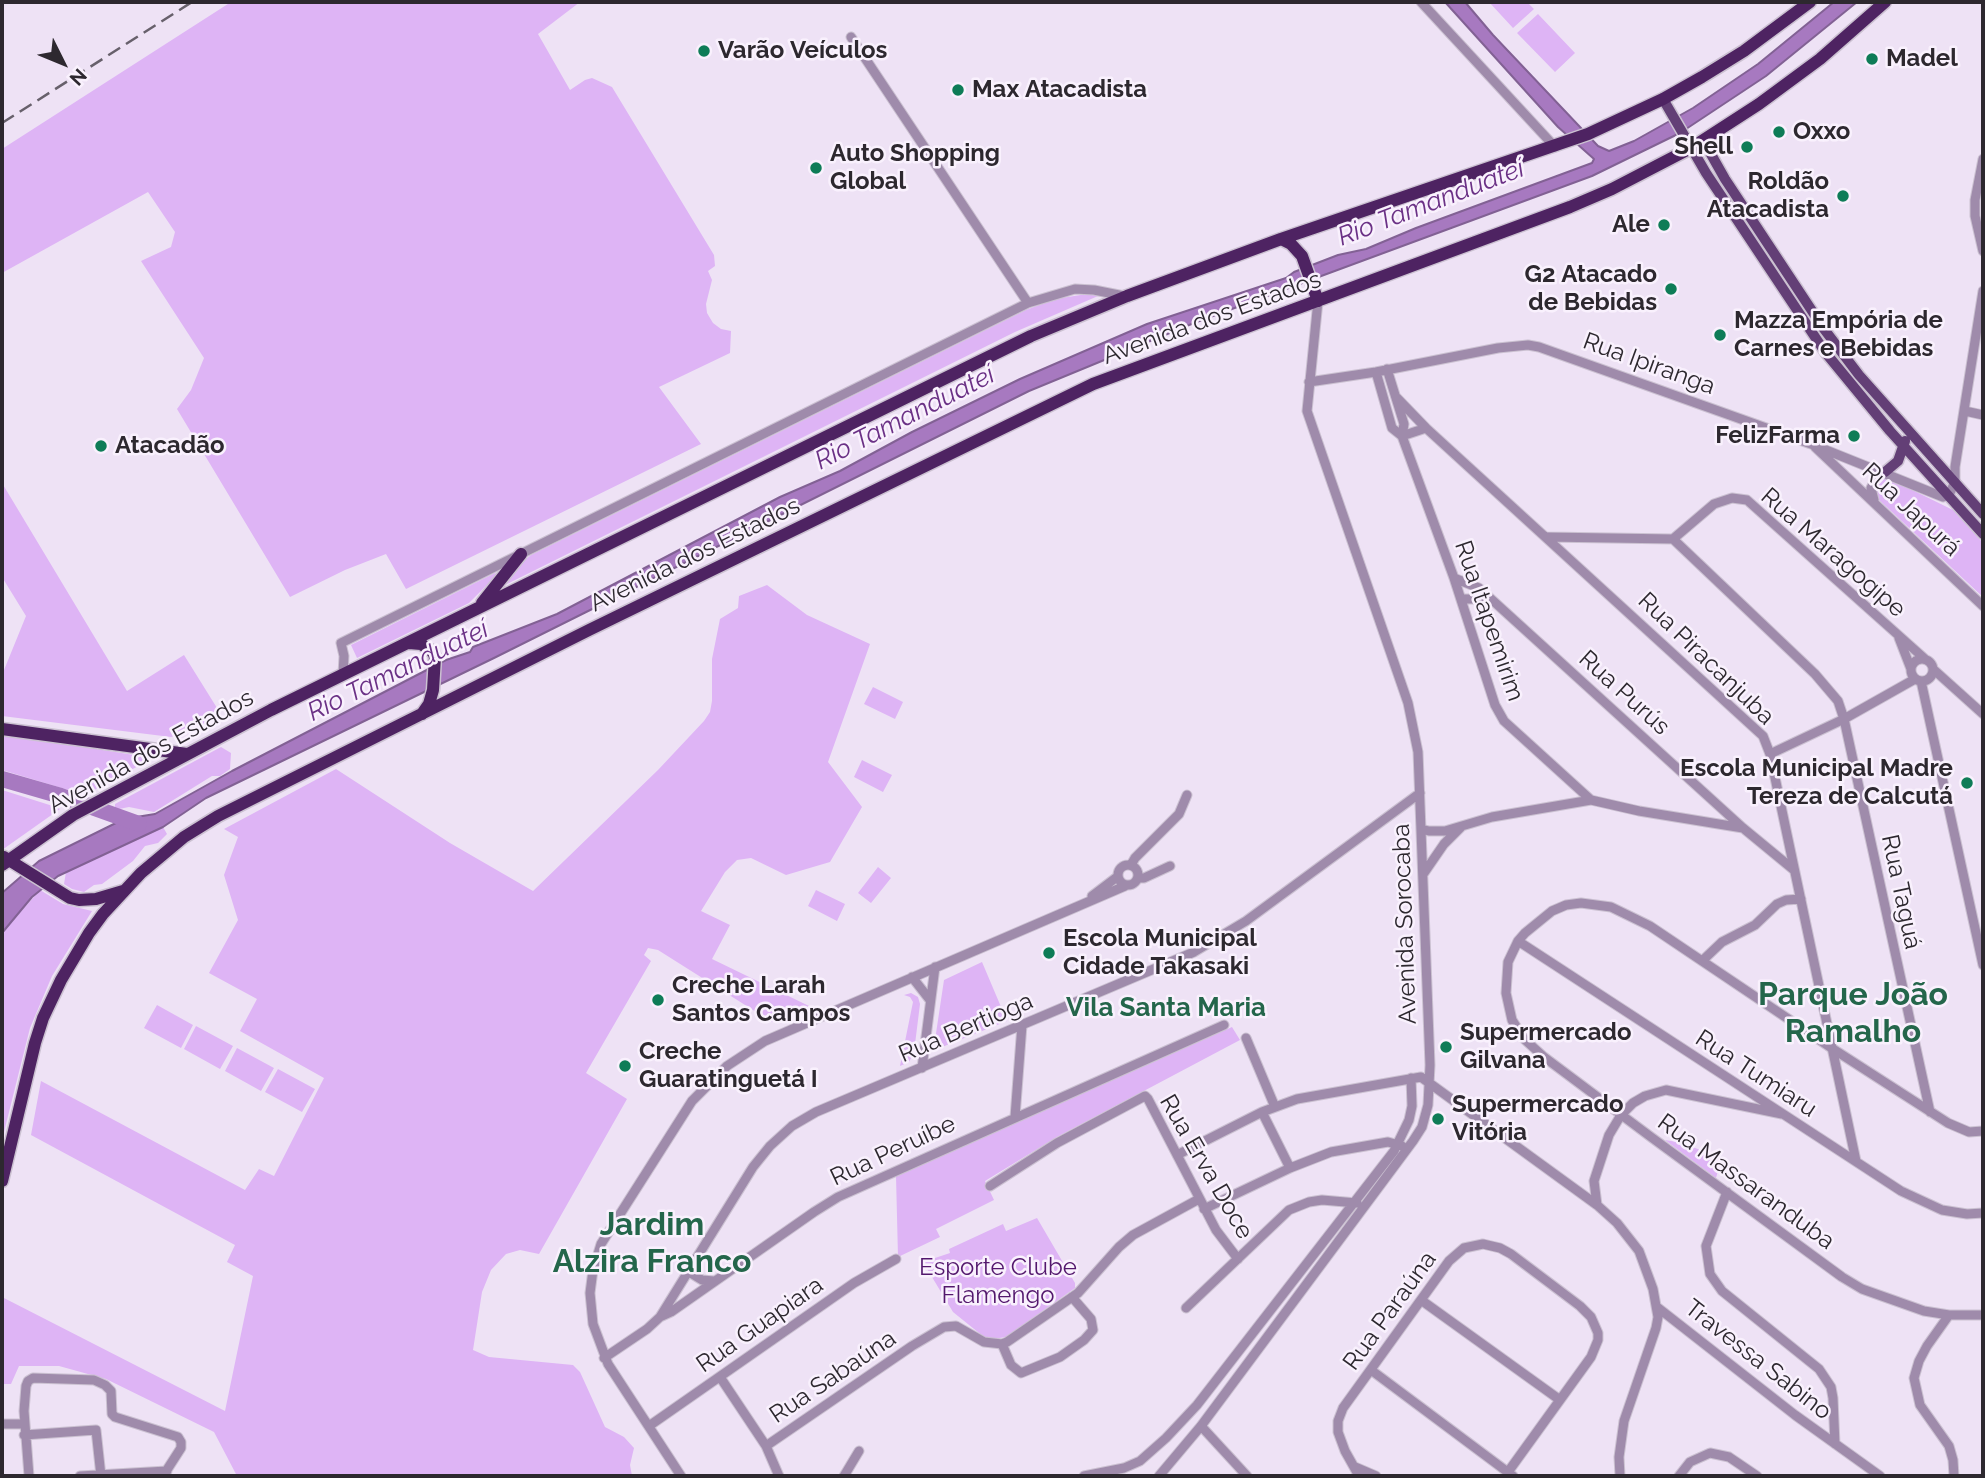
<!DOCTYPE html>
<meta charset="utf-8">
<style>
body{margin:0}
#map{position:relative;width:1985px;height:1478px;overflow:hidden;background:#eee2f5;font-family:Raleway,sans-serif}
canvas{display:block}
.frame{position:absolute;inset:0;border:4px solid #2d282f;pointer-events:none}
.north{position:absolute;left:28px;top:28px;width:70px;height:70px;-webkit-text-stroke:5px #f9f1fd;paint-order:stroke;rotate:133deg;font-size:19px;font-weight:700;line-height:28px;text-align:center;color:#2d282f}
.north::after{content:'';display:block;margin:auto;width:24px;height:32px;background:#2d282f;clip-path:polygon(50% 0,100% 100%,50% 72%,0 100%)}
</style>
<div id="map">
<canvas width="1985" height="1478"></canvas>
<div class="frame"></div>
<div class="north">N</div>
</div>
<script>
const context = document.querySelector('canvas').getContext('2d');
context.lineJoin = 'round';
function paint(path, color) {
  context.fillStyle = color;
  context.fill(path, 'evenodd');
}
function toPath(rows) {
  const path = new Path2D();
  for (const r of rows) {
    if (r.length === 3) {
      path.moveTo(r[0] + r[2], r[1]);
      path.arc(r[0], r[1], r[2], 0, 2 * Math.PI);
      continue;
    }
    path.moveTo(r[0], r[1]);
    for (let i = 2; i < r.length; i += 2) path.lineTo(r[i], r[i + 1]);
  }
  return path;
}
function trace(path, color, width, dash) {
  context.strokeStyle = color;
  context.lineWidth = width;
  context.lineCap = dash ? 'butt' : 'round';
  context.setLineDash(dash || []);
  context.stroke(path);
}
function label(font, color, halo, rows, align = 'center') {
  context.font = font + ' Raleway,sans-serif';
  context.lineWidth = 5;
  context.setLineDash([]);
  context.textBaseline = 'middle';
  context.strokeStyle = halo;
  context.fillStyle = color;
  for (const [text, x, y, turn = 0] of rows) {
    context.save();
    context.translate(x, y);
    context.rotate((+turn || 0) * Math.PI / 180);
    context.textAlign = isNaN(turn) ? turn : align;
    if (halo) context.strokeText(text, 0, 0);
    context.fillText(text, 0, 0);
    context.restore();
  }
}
paint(toPath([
 [231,2,580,2,538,34,570,90,585,80,592,78,612,87,714,255,715,266,708,271,712,280,706,304,707,313,713,323,721,329,731,331,730,353,659,387,701,444,406,589,386,554,345,570,290,597,177,409,191,390,204,358,141,261,171,247,175,232,148,192,2,273,2,149],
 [1489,2,1527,2,1534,9,1513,28],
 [1538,14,1575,53,1555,72,1517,33],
 [1087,294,1098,296,1015,332,503,586,521,563,531,555,1026,310,1055,299],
 [1890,479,1953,510,1983,543,1983,597,1877,498,1877,484,1884,479],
 [2,483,127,691,184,655,222,716,186,733,171,737,2,716,2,675,26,616,2,577],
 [495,573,497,575,469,603,357,658,351,645],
 [767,585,807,615,870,644,828,762,862,807,830,862,786,875,751,858,737,860,725,872,701,911,730,925,712,959,809,1006,772,1022,658,950,648,948,644,955,651,961,586,1073,627,1099,539,1254,520,1250,506,1254,491,1270,482,1292,473,1350,489,1357,573,1365,580,1372,605,1427,624,1437,634,1448,630,1465,632,1476,237,1476,214,1432,106,1379,59,1366,19,1366,11,1384,2,1384,2,1297,225,1411,253,1276,227,1262,235,1245,31,1135,41,1081,245,1190,259,1169,274,1176,324,1078,240,1031,257,999,209,973,238,920,224,875,238,837,224,829,336,769,450,843,533,891,658,770,704,721,710,712,712,701,712,659,720,619,738,608,739,596],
 [873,687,903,702,895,719,864,704],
 [2,734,153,758,85,795,2,770],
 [221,747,231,753,230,769,220,776,212,776,154,812,129,807,119,809,115,808,115,804],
 [862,760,892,775,883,792,854,777],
 [2,790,56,807,60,809,2,850],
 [163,827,167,834,158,843,145,846,133,861,102,884,94,885,84,892,72,889,64,884,66,872],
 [878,867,891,878,871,903,858,893],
 [40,890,63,904,92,911,52,976,30,1028,2,1140,2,933],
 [816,890,845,904,837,921,808,906],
 [982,962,1007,1021,942,1047,935,1040,944,980],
 [911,993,918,997,920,1004,914,1052,909,1062,900,1066,913,1002,910,997,904,995],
 [157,1005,193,1025,181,1048,144,1028],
 [196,1026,233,1046,220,1069,184,1049],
 [1232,1027,1240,1040,1057,1137,985,1181,994,1200,936,1229,940,1237,898,1257,896,1176],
 [237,1048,274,1068,261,1091,225,1071],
 [278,1069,315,1089,302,1112,265,1092],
 [1665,1140,1677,1142,1722,1157,1716,1178],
 [1037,1218,1075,1283,1075,1288,1006,1337,993,1339,984,1337,953,1312,923,1262,950,1253,949,1249,1003,1224,1006,1231]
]), '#deb4f5');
const water = toPath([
 [1445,2,1465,2,1493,35,1598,146,1609,151,1634,141,1693,108,1758,64,1834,2,1857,2,1766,76,1680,133,1592,176,1194,323,1029,391,494,658,206,798,163,827,58,876,32,897,2,933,2,893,39,861,124,819,155,814,232,771,446,660,470,652,473,647,557,614,780,497,840,471,912,432,1020,379,1147,324,1286,278,1294,272,1338,255,1366,249,1416,228,1592,163,1594,159,1558,127,1445,2]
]);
paint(water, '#a779c0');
trace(water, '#826194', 2);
trace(toPath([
 [2,779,61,796,139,824]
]), '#a779c0', 16);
const minor = toPath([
 [1421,2,1555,147],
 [851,37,1028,303],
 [1983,159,1975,200,1975,216,1983,251],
 [1387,369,1404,424,1402,436,1454,578,1495,705,1504,721,1591,800,1639,811,1743,828],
 [1376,372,1392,428,1402,436],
 [1309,382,1376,372,1498,348,1528,345,1539,347,1811,444,1943,497,1949,495,1955,482,1955,467,1983,291],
 [1397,398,1426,428,1763,736,1770,754,1856,1161],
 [1965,411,1983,415],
 [1402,436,1426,428],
 [1815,447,1983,606],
 [1874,500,1871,488,1880,471],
 [1547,537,1673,539,1714,504,1732,498,1747,500,1925,659],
 [1673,539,1815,674,1838,701,1844,719,1930,1112],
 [1454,578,1479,588,1743,828,1794,870],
 [1462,599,1490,599],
 [1899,638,1911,669],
 [1922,670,11],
 [1933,669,1983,714],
 [343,674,344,656,341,643,1028,303,1075,289,1094,290,1124,296],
 [1921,681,1983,965],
 [1770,754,1844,719,1915,679],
 [1421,829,1429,831,1445,831,1492,817,1591,800],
 [1128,875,10],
 [1131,865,1135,858,1179,814,1187,795],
 [1424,873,1444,844,1461,827],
 [1138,878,1144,878,1170,866],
 [1092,896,1117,877],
 [1518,941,1901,1191,1942,1210,1967,1214,1983,1213],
 [1702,961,1722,942,1755,925,1777,904,1786,900,1801,899],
 [912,977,930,1000],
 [1246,1038,1275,1107],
 [922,1068,935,967],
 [1262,1112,1290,1168],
 [1015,1117,1022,1025],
 [1983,1131,1969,1132,1948,1123,1833,1049,1650,926,1611,907,1581,903,1566,905,1552,911,1525,933,1518,941,1508,962,1506,993,1512,1020,1524,1039,1544,1057,1651,1137,1842,1277,1862,1289,1924,1311,1949,1315,1983,1315],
 [1177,1155,1262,1112,1297,1099,1421,1077,1597,1205],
 [990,1186,1057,1143,1145,1096,1148,1099,1216,1230,1238,1259],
 [1727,1192,1706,1246,1710,1274,1722,1291,1819,1369,1831,1387,1833,1398,1835,1444],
 [1204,1209,1290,1168,1331,1152,1388,1142,1402,1146],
 [689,1272,702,1280,714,1281],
 [1421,1300,1560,1400],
 [1657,1307,1795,1415,1880,1476],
 [1186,1308,1289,1210,1309,1202,1322,1200,1357,1203],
 [1949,1315,1927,1346,1919,1361,1914,1378,1920,1405,1949,1446,1953,1460,1954,1476],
 [660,1317,753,1167,770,1146,792,1126,816,1112,1194,952,1246,921,1420,793],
 [1002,1344,1011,1365,1021,1373,1060,1357,1084,1340,1093,1330,1091,1319,1072,1297],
 [604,1358,647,1329,660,1317,671,1312,814,1212,838,1197,1224,1025],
 [1371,1370,1513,1476],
 [720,1377,766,1446,779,1476],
 [2,1424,23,1424],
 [649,1426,854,1283,896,1259],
 [1201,1426,1247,1476],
 [24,1435,96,1430,101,1476],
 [766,1446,912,1346,944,1327,956,1326,984,1342,1002,1344,1007,1342,1078,1293,1119,1247,1133,1235,1199,1199],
 [1355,1467,1376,1476],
 [29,1476,24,1411,26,1386,28,1381,33,1378,94,1380,105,1385,111,1391,112,1414,115,1417,178,1437,181,1442,181,1448,163,1476],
 [80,1476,167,1471],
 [681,1476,608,1364,593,1324,590,1293,593,1270,601,1244,692,1101,727,1066,765,1041,1125,886],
 [844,1476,859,1451],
 [1084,1476,1124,1468,1140,1461,1166,1438,1197,1405,1394,1151,1409,1120,1412,1106,1411,1078],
 [1159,1476,1201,1426,1413,1141,1422,1127,1428,1105,1430,1065,1418,752,1408,703,1307,411,1318,301],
 [1359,1476,1345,1451,1338,1432,1338,1421,1343,1408,1449,1261,1464,1248,1483,1244,1500,1248,1511,1254,1580,1306,1591,1317,1598,1333,1598,1340,1591,1357,1508,1472],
 [1620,1476,1619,1457,1624,1421,1656,1328,1658,1317,1653,1289,1639,1251,1617,1223,1597,1205,1594,1181,1609,1135,1621,1115,1633,1103,1645,1096,1666,1090,1782,1114],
 [1679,1476,1690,1462,1710,1453,1729,1457,1757,1476]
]);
const major = toPath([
 [1663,99,1706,173,1825,352,1890,431,1983,534],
 [1703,140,1725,179,1824,329,1859,375,1983,514],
 [1885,472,1898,461,1905,441]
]);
const highway = toPath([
 [1281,239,1291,244,1302,256,1318,301],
 [482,603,521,554],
 [409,643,421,644,433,652,435,657,433,690,429,704,422,714],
 [2,729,187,754],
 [4,857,70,898,79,900,96,899,123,891],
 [2,865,73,815,271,710,1031,336,1127,296,1281,239,1588,134,1663,99,1702,77,1744,51,1810,2],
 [2,1181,35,1043,43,1018,61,980,89,933,103,914,141,873,184,837,218,816,589,630,1093,384,1570,207,1612,189,1691,148,1759,104,1820,59,1885,2]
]);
trace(minor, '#cbc1d1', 11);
trace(major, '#cbc1d1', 13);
trace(highway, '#cbc1d1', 15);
trace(minor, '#9f8bab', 9);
trace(major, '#633f76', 10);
trace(highway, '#4e2362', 12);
trace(toPath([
 [2,123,192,2]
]), '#67606b', 2.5, [14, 7]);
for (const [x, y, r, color] of [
 [704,51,7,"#0e7c57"],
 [1872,59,7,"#0e7c57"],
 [958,90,7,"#0e7c57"],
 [1779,132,7,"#0e7c57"],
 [1747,147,7,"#0e7c57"],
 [816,168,7,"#0e7c57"],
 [1843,196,7,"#0e7c57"],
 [1664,225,7,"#0e7c57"],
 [1671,289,7,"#0e7c57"],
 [1720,335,7,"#0e7c57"],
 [1854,436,7,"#0e7c57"],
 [101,446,7,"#0e7c57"],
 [1967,783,7,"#0e7c57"],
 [1049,953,7,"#0e7c57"],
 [658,1000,7,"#0e7c57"],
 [1446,1047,7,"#0e7c57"],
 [625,1066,7,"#0e7c57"],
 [1438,1119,7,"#0e7c57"]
]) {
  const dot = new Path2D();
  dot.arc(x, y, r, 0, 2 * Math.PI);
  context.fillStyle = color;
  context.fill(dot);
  trace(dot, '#f9f1fd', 2.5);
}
label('bold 24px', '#2d282f', '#f9f1fd', [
 ["Varão Veículos",718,51],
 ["Madel",1886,59],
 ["Max Atacadista",972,90],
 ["Oxxo",1793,132],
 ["Shell",1733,147,"right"],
 ["Auto Shopping",830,154],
 ["Global",830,182],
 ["Roldão",1829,182,"right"],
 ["Atacadista",1829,210,"right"],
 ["Ale",1650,225,"right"],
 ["G2 Atacado",1657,275,"right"],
 ["de Bebidas",1657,303,"right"],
 ["Mazza Empória de",1734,321],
 ["Carnes e Bebidas",1734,349],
 ["FelizFarma",1840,436,"right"],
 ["Atacadão",115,446],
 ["Escola Municipal Madre",1953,769,"right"],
 ["Tereza de Calcutá",1953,797,"right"],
 ["Escola Municipal",1063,939],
 ["Cidade Takasaki",1063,967],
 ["Creche Larah",672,986],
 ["Santos Campos",672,1014],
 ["Supermercado",1460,1033],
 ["Gilvana",1460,1061],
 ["Creche",639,1052],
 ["Guaratinguetá I",639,1080],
 ["Supermercado",1452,1105],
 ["Vitória",1452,1133]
], 'left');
label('24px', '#2d282f', '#f9f1fd', [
 ["Avenida dos Estados",1212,318,-20],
 ["Rua Ipiranga",1649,364,20],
 ["Rua Japurá",1911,510,43],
 ["Rua Maragogipe",1833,553,41],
 ["Avenida dos Estados",695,555,-26],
 ["Rua Itapemirim",1489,621,71],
 ["Rua Piracanjuba",1706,659,44],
 ["Rua Purús",1624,693,42],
 ["Avenida dos Estados",151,752,-29],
 ["Rua Taguá",1901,892,78],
 ["Avenida Sorocaba",1405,924,-92],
 ["Rua Bertioga",966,1028,-23],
 ["Rua Tumiaru",1756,1074,33],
 ["Rua Peruíbe",893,1151,-25],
 ["Rua Erva Doce",1206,1167,60],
 ["Rua Massaranduba",1746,1182,36],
 ["Rua Paraúna",1390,1311,-54],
 ["Rua Guapiara",760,1325,-35],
 ["Travessa Sabino",1758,1360,38],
 ["Rua Sabaúna",833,1377,-34]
]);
label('24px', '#53176d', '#f9f1fd', [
 ["Esporte Clube",998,1268],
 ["Flamengo",998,1296]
]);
label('italic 26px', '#6b3186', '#f9f1fd', [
 ["Rio Tamanduateí",1431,203,-21],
 ["Rio Tamanduateí",905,418,-27],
 ["Rio Tamanduateí",398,671,-26]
]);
label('bold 26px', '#24664b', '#f9f1fd', [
 ["Vila Santa Maria",1166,1008]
]);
label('bold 32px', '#24664b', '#f9f1fd', [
 ["Parque João",1853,995],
 ["Ramalho",1853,1032],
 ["Jardim",652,1225],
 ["Alzira Franco",652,1262]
]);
</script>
